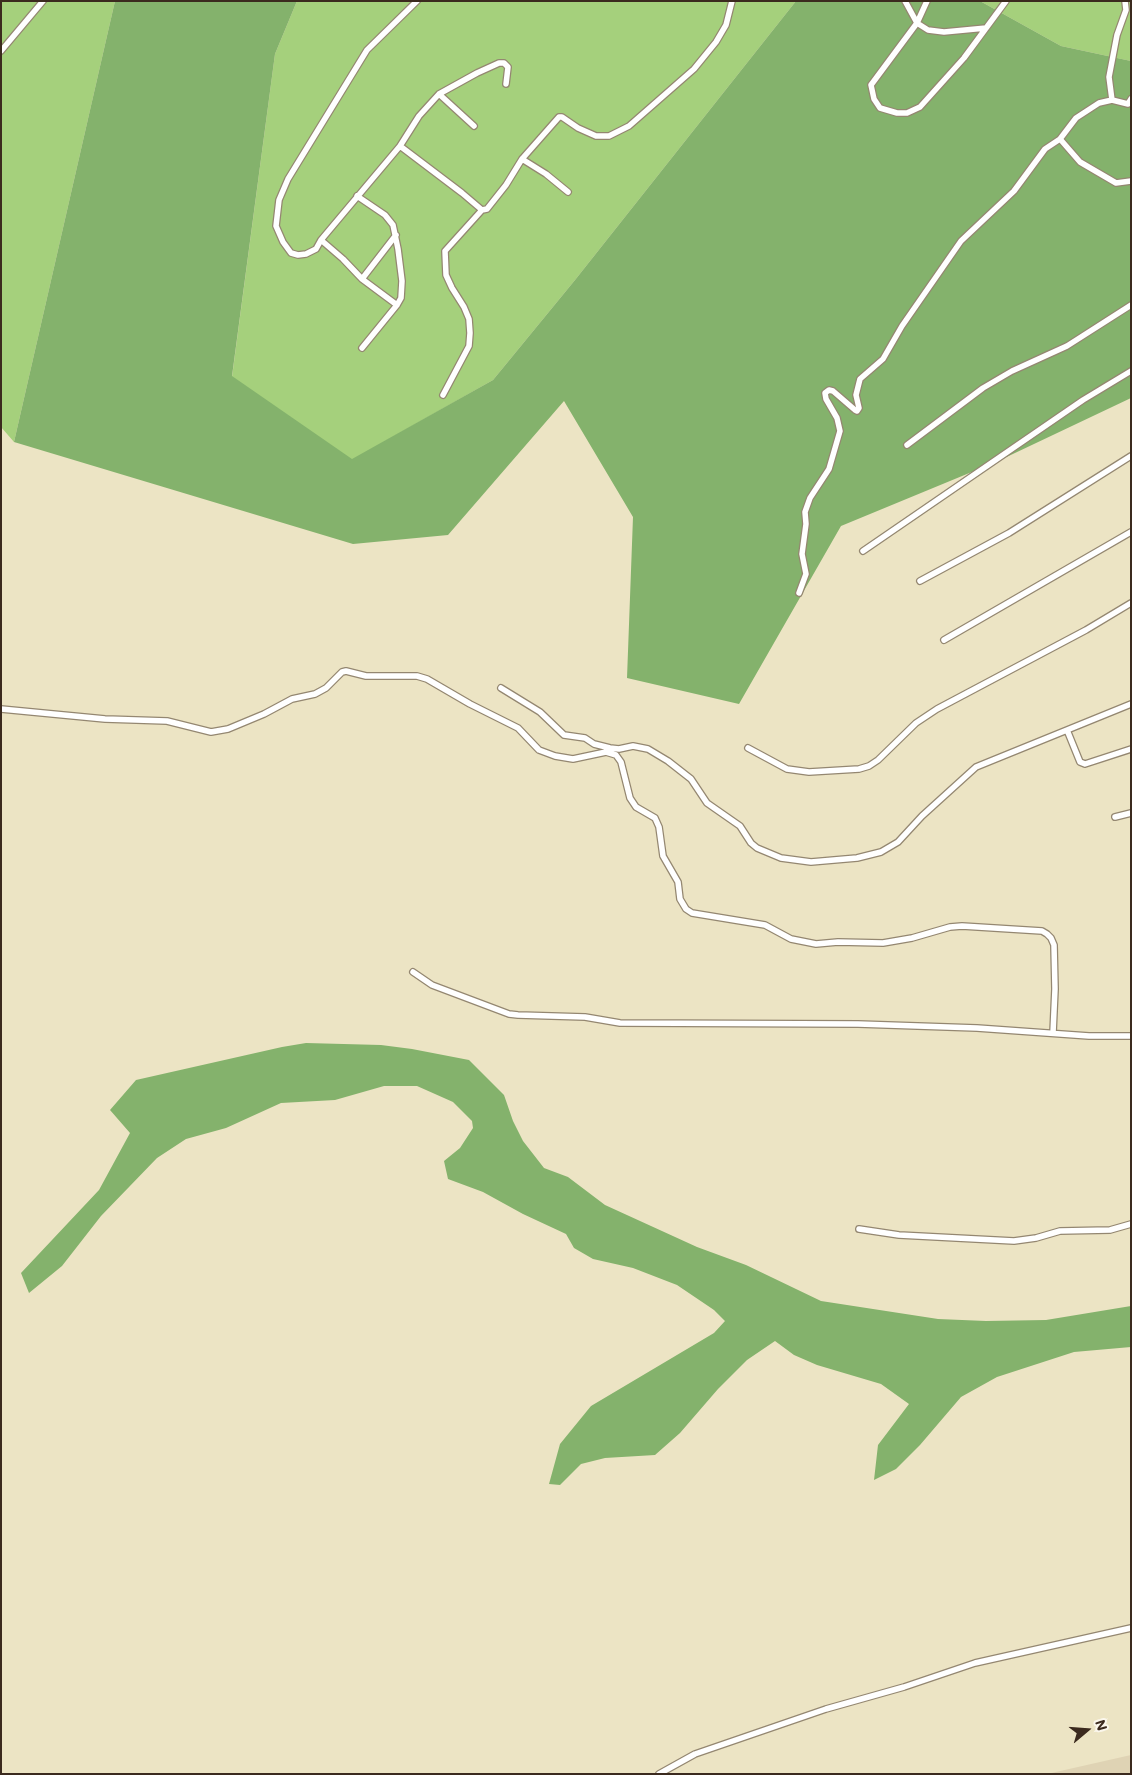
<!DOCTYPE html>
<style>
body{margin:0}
#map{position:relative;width:1132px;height:1775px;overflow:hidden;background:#ece4c4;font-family:Mali,sans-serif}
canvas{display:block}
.frame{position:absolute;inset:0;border:2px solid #3b2a1e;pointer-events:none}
.north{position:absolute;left:1062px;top:1705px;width:50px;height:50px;-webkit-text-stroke:4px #fbf7ec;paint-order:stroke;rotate:72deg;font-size:14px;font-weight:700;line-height:20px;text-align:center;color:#3b2a1e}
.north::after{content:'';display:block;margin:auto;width:18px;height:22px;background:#3b2a1e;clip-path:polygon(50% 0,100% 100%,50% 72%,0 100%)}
</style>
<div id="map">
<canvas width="1132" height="1775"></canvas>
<div class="frame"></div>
<div class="north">N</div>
</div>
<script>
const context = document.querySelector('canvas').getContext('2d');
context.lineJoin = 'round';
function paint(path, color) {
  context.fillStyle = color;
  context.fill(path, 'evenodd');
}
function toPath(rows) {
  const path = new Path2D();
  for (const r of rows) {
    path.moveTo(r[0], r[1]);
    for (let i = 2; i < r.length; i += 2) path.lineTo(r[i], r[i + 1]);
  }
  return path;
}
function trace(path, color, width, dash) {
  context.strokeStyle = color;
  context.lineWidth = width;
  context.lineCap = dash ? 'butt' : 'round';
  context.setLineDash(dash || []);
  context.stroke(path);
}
paint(toPath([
 [1131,1755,1131,1774,1047,1774]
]), '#dfd3b4');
paint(toPath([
 [1,1,115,1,14,442,1,427],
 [297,1,796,1,575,280,493,380,352,460,232,377,275,54],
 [980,1,1131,1,1131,61,1061,46]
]), '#a5d07c');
paint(toPath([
 [115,1,297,1,275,54,232,376,352,459,493,380,575,280,796,1,980,1,1061,46,1131,61,1131,398,996,462,841,526,739,704,627,678,633,517,564,401,448,535,353,544,14,442],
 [306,1043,381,1045,412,1049,469,1060,504,1095,513,1121,523,1141,544,1168,568,1177,605,1205,697,1247,746,1265,821,1301,938,1319,986,1321,1046,1320,1131,1306,1131,1347,1074,1352,997,1377,961,1397,920,1445,896,1469,874,1480,878,1445,909,1404,881,1384,817,1365,794,1355,775,1341,747,1360,718,1389,680,1433,655,1455,605,1458,581,1464,560,1485,549,1484,560,1444,591,1406,714,1333,725,1321,714,1310,677,1285,633,1268,593,1259,574,1248,566,1234,523,1214,483,1192,448,1179,444,1161,460,1148,473,1128,472,1121,453,1102,417,1086,384,1086,335,1100,281,1103,226,1128,186,1139,157,1158,101,1216,62,1266,29,1293,21,1273,99,1190,130,1133,110,1110,136,1080,282,1047]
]), '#84b26c');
const minor = toPath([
 [417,1,367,50,288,179,279,200,276,226,283,242,291,253,298,255,306,254,316,249,321,240,400,146,419,116,439,94,477,73,499,63,504,63,508,67,506,84],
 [905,1,917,23,928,30,944,32,986,28],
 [927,1,917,23,871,85,874,99,880,108,897,113,907,113,920,107,964,58,1006,1],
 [1,51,43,1],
 [439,94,474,126],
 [1112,100,1128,104,1131,99],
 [1060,139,1080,162,1116,183,1131,181],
 [400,146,462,193,482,210,487,209,506,185,522,159,559,117,562,117,578,128,596,136,609,136,629,126,694,69,716,42,726,25,732,1],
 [522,159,546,174,568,192],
 [321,240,343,259,362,279,397,305,401,298,402,281,398,249,393,225,385,215,357,196],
 [362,279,396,235],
 [362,348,397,305],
 [443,395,469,346,470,333,469,319,464,307,452,288,446,275,445,251,482,210],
 [907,445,983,388,1012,371,1067,346,1131,305],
 [863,551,1083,400,1131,371],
 [920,581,1009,533,1131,456],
 [799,593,806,574,802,554,806,524,805,512,810,498,829,469,840,431,837,418,826,399,825,393,829,390,833,391,855,410,857,411,859,408,856,395,860,379,883,359,902,326,961,241,1014,191,1045,149,1060,139,1076,118,1099,103,1112,100,1109,77,1117,35,1126,10,1125,1],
 [944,640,1131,532],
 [501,688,540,712,564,735,585,738,594,744,610,748,619,749,633,746,648,749,668,761,691,779,707,803,740,826,751,843,757,848,781,858,811,862,857,858,881,852,898,842,922,816,976,767,1131,704],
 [1,709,105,719,167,721,211,732,228,729,264,714,292,699,315,694,326,688,342,672,346,671,366,676,417,676,427,679,470,704,518,728,539,750,555,756,573,759,606,752,616,755,621,762,630,798,636,807,655,818,659,827,663,856,678,882,680,899,686,909,692,913,765,925,791,939,816,944,838,942,883,943,912,938,950,927,962,926,1042,931,1047,934,1051,938,1054,945,1055,989,1053,1033],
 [1067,730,1080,762,1085,764,1131,749],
 [748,748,787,769,809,772,859,769,869,766,878,760,916,723,937,709,1086,630,1131,603],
 [1115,817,1131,813],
 [413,972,432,985,509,1014,518,1015,585,1017,620,1023,858,1024,977,1028,1089,1036,1131,1036],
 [859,1229,899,1235,1014,1241,1036,1238,1060,1231,1110,1230,1131,1224],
 [659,1774,695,1754,826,1709,904,1687,975,1663,1131,1628]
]);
trace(minor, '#948771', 8);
trace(minor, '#fff', 5.5);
</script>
